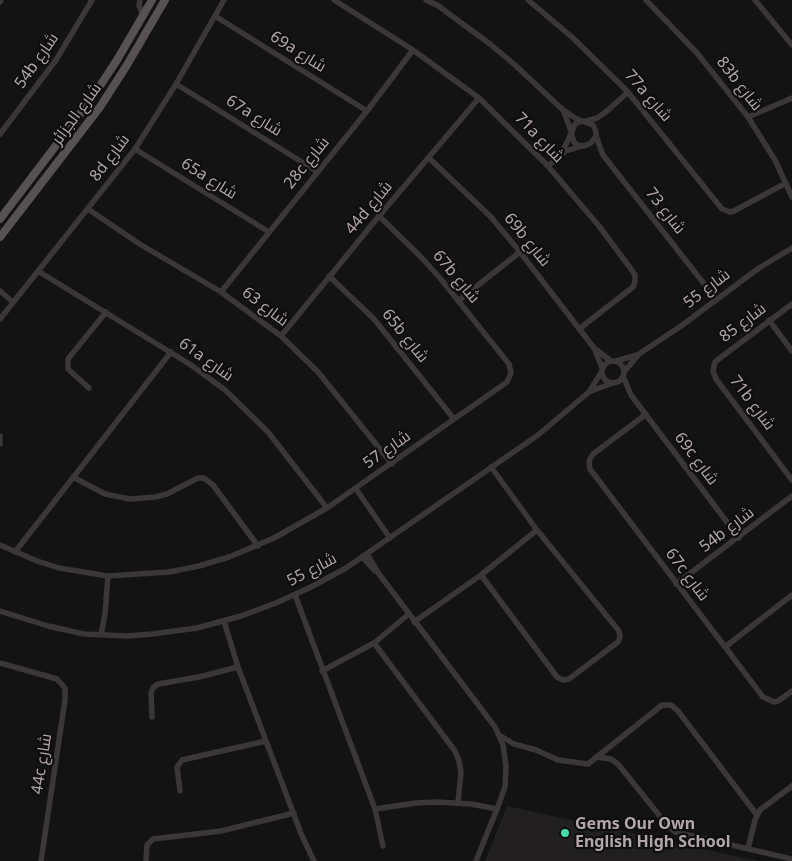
<!DOCTYPE html>
<meta charset="utf-8">
<style>
body{margin:0}
canvas{display:block;background:#141313}
</style>
<canvas width="792" height="861"></canvas>
<script>
const context = document.querySelector('canvas').getContext('2d');
context.lineJoin = 'round';
function paint(path, color) {
  context.fillStyle = color;
  context.fill(path, 'evenodd');
}
function toPath(rows) {
  const path = new Path2D();
  for (const r of rows) {
    if (r.length === 3) {
      path.moveTo(r[0] + r[2], r[1]);
      path.arc(r[0], r[1], r[2], 0, 2 * Math.PI);
      continue;
    }
    path.moveTo(r[0], r[1]);
    for (let i = 2; i < r.length; i += 2) path.lineTo(r[i], r[i + 1]);
  }
  return path;
}
function trace(path, color, width, dash) {
  context.strokeStyle = color;
  context.lineWidth = width;
  context.lineCap = dash ? 'butt' : 'round';
  context.setLineDash(dash || []);
  context.stroke(path);
}
function label(font, color, halo, rows, align = 'center') {
  context.font = font + ' "Noto Sans",Cairo,sans-serif';
  context.lineWidth = 4.5;
  context.setLineDash([]);
  context.textBaseline = 'middle';
  context.strokeStyle = halo;
  context.fillStyle = color;
  for (const [text, x, y, turn = 0] of rows) {
    context.save();
    context.translate(x, y);
    context.rotate((+turn || 0) * Math.PI / 180);
    context.textAlign = isNaN(turn) ? turn : align;
    if (halo) context.strokeText(text, 0, 0);
    context.fillText(text, 0, 0);
    context.restore();
  }
}
paint(toPath([
 [507,806,758,861,485,861]
]), '#211f1f');
trace(toPath([
 [140,0,139,5,143,16],
 [334,0,413,50,479,98,548,166,599,226,631,269,635,275,635,281,633,287,579,329],
 [426,0,437,5,490,44,515,65,563,110,577,119,593,125,596,132,596,136,591,143,584,146,577,145,574,142,571,134,575,124,582,121],
 [528,0,573,38,627,91,722,209,730,212,734,211,786,183],
 [646,0,697,53,748,117,775,160,792,197],
 [755,0,792,45],
 [0,2,1,0],
 [215,16,367,111],
 [176,84,318,172],
 [564,112,571,131],
 [748,117,792,98],
 [586,121,597,118,607,111,628,92],
 [0,134,56,60,92,0],
 [596,136,603,155,705,285,714,301],
 [135,149,269,232],
 [562,152,571,134],
 [429,158,491,217,520,252,594,348,611,361],
 [548,166,566,151,582,146],
 [88,209,138,243,221,292,281,336,318,372,392,464],
 [38,271,191,365,225,390,268,432,327,508],
 [329,276,374,319,454,419],
 [0,291,13,302],
 [221,292,367,111,413,50],
 [458,301,520,252],
 [792,304,720,358,715,362,713,371,716,379,792,480],
 [0,319,135,149,176,84,224,0],
 [769,320,792,351],
 [281,336,379,216,479,98],
 [595,350,602,368],
 [613,372,11],
 [616,361,637,355],
 [624,372,639,354,681,326,759,268,792,248],
 [623,376,631,395,739,538],
 [89,388,68,369,68,359,106,312],
 [591,391,613,383],
 [645,415,593,454,589,461,590,469,763,697,774,702,778,701,792,691],
 [0,436,0,444],
 [73,477,105,494,130,499,155,497,167,494,198,478,204,478,213,485,258,546],
 [356,489,390,538],
 [0,545,37,561,59,568,108,576,169,572,199,566,229,557,274,538,327,508,507,382,511,373,509,364,440,278,421,257,379,216],
 [15,552,171,352],
 [367,554,379,574,495,727,503,745,506,766,505,787,497,809,476,861],
 [362,557,375,571],
 [481,575,557,677,563,680,569,679,618,642,620,637,619,631,537,530,491,467],
 [676,584,792,496],
 [295,595,375,809,383,846],
 [0,611,48,626,84,634,127,636,152,634,197,628,241,616,276,603,311,587,346,568,538,435,589,392,602,371],
 [224,621,238,667,302,836,314,861],
 [414,622,481,575,537,530],
 [101,635,105,614,108,576],
 [374,643,455,751,459,761,461,772,458,803],
 [725,647,792,595],
 [0,663,57,679,65,688,65,700,41,861],
 [322,671,374,643,409,614],
 [152,717,151,693,153,688,158,684,199,677,238,667],
 [499,735,514,744,536,750,558,760,588,764,662,705,671,705,678,711,757,815],
 [596,757,611,759,618,764,667,825,675,832,792,859],
 [180,791,177,767,182,760,266,741],
 [375,809,416,803,437,802,471,804,497,809],
 [748,849,755,820,760,810,792,786],
 [146,861,147,845,153,839,221,831,294,813]
]), '#3b3637', 5.5);
trace(toPath([
 [0,219,92,98,117,60,152,0],
 [0,237,100,107,127,65,165,0]
]), '#585152', 8);
for (const [x, y, r, color] of [
 [565,833,5,"#43dcab"]
]) {
  const dot = new Path2D();
  dot.arc(x, y, r, 0, 2 * Math.PI);
  context.fillStyle = color;
  context.fill(dot);
  trace(dot, '#0f0e0e', 2);
}
label('16px', '#b3a6aa', '#0f0e0e', [
 ["69a شارع",298,52,32],
 ["54b شارع",37,61,-55],
 ["83b شارع",739,84,52],
 ["77a شارع",648,96,49],
 ["شارع الجزائر",77,114,-54],
 ["67a شارع",254,116,32],
 ["71a شارع",539,138,46],
 ["8d شارع",110,158,-53],
 ["28c شارع",307,163,-51],
 ["65a شارع",209,179,32],
 ["44d شارع",369,208,-50],
 ["شارع 73",665,211,52],
 ["69b شارع",527,240,51],
 ["67b شارع",456,277,50],
 ["شارع 55",707,289,-37],
 ["شارع 63",265,307,37],
 ["شارع 85",743,323,-37],
 ["65b شارع",405,336,51],
 ["61a شارع",206,360,35],
 ["71b شارع",752,403,53],
 ["شارع 57",387,450,-35],
 ["69c شارع",696,459,53],
 ["54b شارع",727,530,-37],
 ["شارع 55",312,570,-28],
 ["67c شارع",687,575,53],
 ["44c شارع",42,764,-81]
]);
label('bold 16px', '#b3a6aa', '#0f0e0e', [
 ["Gems Our Own",575,824],
 ["English High School",575,842]
], 'left');
</script>
